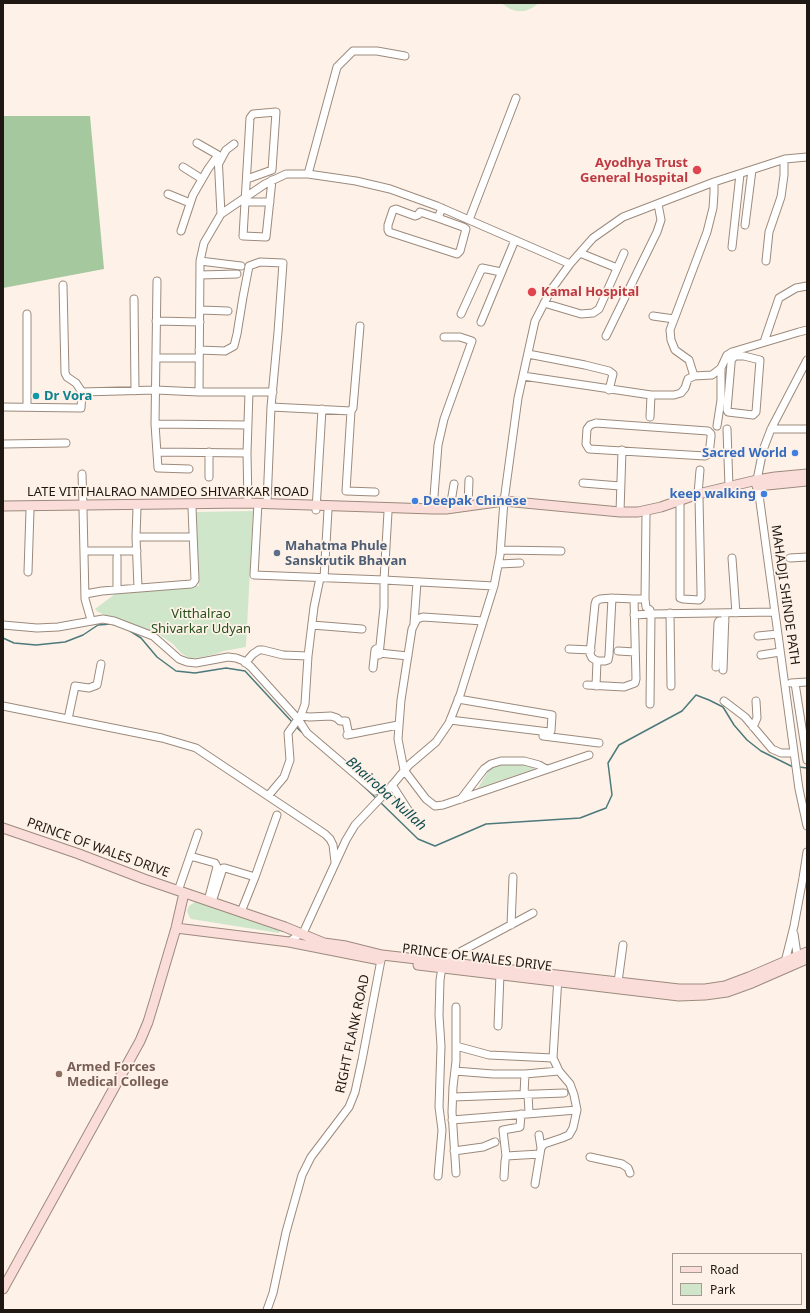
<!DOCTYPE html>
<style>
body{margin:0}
#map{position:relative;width:810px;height:1313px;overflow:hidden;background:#fef2e8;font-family:"Noto Sans",sans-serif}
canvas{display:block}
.frame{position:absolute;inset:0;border:4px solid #1f1812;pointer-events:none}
.legend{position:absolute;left:672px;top:1253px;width:130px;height:52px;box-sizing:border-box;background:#fef2e8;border:1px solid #a59b92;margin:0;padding:5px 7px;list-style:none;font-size:12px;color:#1f1812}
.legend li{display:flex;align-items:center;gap:8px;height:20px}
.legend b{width:20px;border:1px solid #a59b92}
</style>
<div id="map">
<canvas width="810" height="1313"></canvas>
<div class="frame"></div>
<ul class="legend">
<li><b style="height:5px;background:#fadcd8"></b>Road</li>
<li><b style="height:11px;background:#cfe6ca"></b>Park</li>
</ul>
</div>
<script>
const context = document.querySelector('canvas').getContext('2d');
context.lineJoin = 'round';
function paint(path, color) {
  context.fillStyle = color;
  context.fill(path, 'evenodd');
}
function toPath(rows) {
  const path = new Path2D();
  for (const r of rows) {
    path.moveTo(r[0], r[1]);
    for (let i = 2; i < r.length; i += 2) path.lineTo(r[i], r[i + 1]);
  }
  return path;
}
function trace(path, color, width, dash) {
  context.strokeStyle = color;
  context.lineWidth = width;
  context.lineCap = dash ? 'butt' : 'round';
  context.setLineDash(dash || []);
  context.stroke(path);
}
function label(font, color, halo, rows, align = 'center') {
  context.font = font + ' "Noto Sans",sans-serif';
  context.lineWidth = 3.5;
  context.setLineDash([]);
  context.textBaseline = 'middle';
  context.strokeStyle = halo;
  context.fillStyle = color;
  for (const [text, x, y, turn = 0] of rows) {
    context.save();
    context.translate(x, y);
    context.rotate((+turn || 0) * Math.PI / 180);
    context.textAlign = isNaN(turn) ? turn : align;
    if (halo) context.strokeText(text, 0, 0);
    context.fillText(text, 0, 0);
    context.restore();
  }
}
paint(toPath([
 [501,3,539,3,532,8,525,11,517,11,510,9],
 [253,511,246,647,224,651,216,654,197,658,189,658,181,653,173,644,160,635,98,612,95,609,119,591,199,586,195,512],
 [493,763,527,764,535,769,478,788],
 [195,902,199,902,280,931,279,933,191,919,189,916,187,911,189,906]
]), '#cfe6ca');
paint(toPath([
 [3,116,90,116,104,269,3,288]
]), '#a5c89e');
trace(toPath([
 [130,631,141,638,157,657,176,671,195,673,226,668,245,671,293,723],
 [3,638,14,643,36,645,65,642,83,635,98,625,111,624,119,626],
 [295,726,307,737],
 [799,767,807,768],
 [360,783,377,799],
 [380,802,418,839,435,846,486,824,580,818,606,808,612,795,608,763,619,745,682,711,696,695,709,700,723,707,734,725,747,740,761,751,793,767]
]), '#4c797b', 1.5);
const street = toPath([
 [197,143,218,155],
 [219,163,226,150,234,144],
 [183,167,202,179],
 [308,174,337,67,353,51,377,51,405,56],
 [247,179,272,170,276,112,253,114,250,118,243,236,266,237,272,180],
 [168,194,190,203],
 [246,202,270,202],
 [438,218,463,227,466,229,460,251,457,254,389,232,388,230,388,225,393,210,396,209,415,216,418,215,420,212,438,218,442,208],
 [469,220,516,98],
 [745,225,752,170],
 [181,231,193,195,208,169,218,155,221,214],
 [732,247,740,174],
 [580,253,617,268],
 [200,261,241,266],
 [766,261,769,232,781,197,784,175,784,160],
 [200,275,237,274],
 [157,281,155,424,158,468,189,469],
 [134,299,135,391],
 [544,303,581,314,593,313,599,309,624,253],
 [200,310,228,311],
 [461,314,482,268,501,272],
 [653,316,674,319],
 [156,321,200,322],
 [481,322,515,240],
 [606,336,657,232,661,220,658,204],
 [764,342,779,298,796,288,807,286],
 [199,350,225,351,234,346,237,334,243,297,249,266,260,262,283,263,278,332,271,407,351,411,353,408,360,326],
 [732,352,727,410,728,412,753,415,756,412,760,360,744,356,735,356,732,359],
 [528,354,585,365,609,371,613,374,609,390],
 [156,358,199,358],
 [807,360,771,429,763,450,757,480,799,789,807,826],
 [523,376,651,395,674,395,681,393,685,388,688,379,694,376,712,375,721,368,727,355,732,352,799,332,807,330],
 [694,376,689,360,675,350,671,340,670,330,707,232,713,208,714,193,714,182],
 [82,392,156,390,199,392,273,392],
 [199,392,200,261,204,243,221,214,265,184,286,174,308,174,356,181,390,189,437,206,570,264],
 [3,407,81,408,82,392,76,383,67,377,65,373,63,285],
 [27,407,27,314],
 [351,411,346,491,375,492],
 [650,417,651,395],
 [596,423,708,431,711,434,711,437,709,454,705,456,589,449,586,444,587,429,590,425,596,423],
 [155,424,248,425],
 [717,426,721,400,721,368],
 [727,429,729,487],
 [771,429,807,429],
 [3,444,66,443],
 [157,452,247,453],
 [82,474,83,505],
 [209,477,209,452],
 [583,483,620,486],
 [698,494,700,470],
 [248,503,247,453,249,392],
 [258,503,254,575,384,580,494,586],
 [267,503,271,407],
 [680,504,680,598,683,599,699,600,701,598,701,591,699,498],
 [468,506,469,480],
 [137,508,136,537,138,588],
 [450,508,454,484],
 [83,509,85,599,91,620],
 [433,509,438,445,444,419,472,341,460,337,444,337],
 [316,510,322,409],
 [620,512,622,450],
 [646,514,645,599,646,607,650,610,651,614,775,612],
 [136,537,192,537],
 [501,550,561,551],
 [84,551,137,551],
 [117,557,117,589],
 [732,558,736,613],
 [790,558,807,557],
 [499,564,520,563],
 [28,572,30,510],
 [324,578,328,510],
 [85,594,102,591,191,584,193,583,195,580,192,508],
 [612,598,609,655,608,660,605,661,597,661,592,658,590,654,595,604,596,601,600,599,612,598,634,599],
 [670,613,671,686],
 [634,615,651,614,650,704],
 [483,621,423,617,417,619,412,629,401,700,398,739,404,770,426,799,435,806,443,805,589,755],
 [414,623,417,582],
 [3,625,37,628,58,627,103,619,114,621,153,636,179,659,187,662,196,663,228,657,236,658,244,661,251,667,298,719,307,733,375,791],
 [312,625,362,629],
 [758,636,778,634],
 [569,649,591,650],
 [618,651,635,652],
 [379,653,408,656],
 [379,655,384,607,384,580,388,512],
 [761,655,780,652],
 [245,663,253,654,259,650,263,650,283,655,308,656],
 [716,667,718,623,719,621,725,621],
 [373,668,375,650,376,649],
 [723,670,725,613],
 [791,683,807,682],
 [795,683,807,760],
 [587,685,624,687,635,683,636,679,634,599,645,599],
 [596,686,597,661],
 [724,701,745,717,772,749,781,753,794,753],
 [3,706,162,738,196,748,325,834,330,839,333,845,335,862],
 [300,716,310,717,331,716,337,718,340,721,346,721,348,731,351,734],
 [68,719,75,686,89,688,97,685,101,664],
 [450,720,549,732,551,731,552,715,458,699],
 [753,727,757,718,756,701],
 [347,735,398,725],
 [543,736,599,743],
 [392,785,408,810],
 [268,796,284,777,290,760,288,733,301,715,305,704,308,656,314,607,320,578],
 [461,799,484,769,491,764,501,761,524,761,539,765,546,769],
 [190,856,215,863,217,867,209,897],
 [255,877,277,815],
 [178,891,198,833],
 [212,902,223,868,225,868,255,877,241,912],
 [511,925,513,877],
 [794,934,798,961],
 [289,942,304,931,346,840,355,825,389,789,409,765,436,742,449,723,460,695,494,586,500,555,504,501,518,398,535,321,551,290,570,264,593,238,623,217,714,182,785,159,807,157],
 [786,965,785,962,794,926,803,878,807,852],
 [618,982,623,945],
 [498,1026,500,974],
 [456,1046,489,1055,553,1058],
 [455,1071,493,1074,525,1074,559,1071],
 [524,1094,525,1074],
 [528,1094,529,1113],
 [453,1097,564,1093],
 [452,1120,577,1110,574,1095,570,1084,559,1071,553,1058,558,977],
 [539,1135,541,1148],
 [454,1151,483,1147,495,1142],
 [506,1156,503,1130,520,1127,521,1114],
 [590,1157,622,1164,628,1168,630,1173],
 [456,1173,452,1112,453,1087,456,1061,456,1007],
 [438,1176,442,1130,439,1107,441,1046,439,1015,440,980,443,961,533,913],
 [504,1177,505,1161,506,1156,540,1154],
 [535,1184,541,1148,544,1144,562,1138,569,1135,573,1128,577,1110],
 [267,1310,273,1293,286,1232,302,1175,311,1157,349,1107,355,1092,362,1060,381,960]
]);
const secondary = toPath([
 [757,486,807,481],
 [3,506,248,503,433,509,446,509,504,501,620,512,638,512,661,507,698,494,757,480,775,477,807,474],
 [3,828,79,854,144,879,285,927,324,943,346,946,382,955,679,989,705,989,725,986,749,977,807,952],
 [176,928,289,942,380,960],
 [418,965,679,996,705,995,727,992,752,983,807,959],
 [3,1289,140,1041,148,1022,155,999,176,928,184,893]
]);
trace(street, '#9c8a7c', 9);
trace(secondary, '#9c8a7c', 11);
trace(street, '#fff', 7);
trace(secondary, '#fadcd8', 9);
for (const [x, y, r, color] of [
 [697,170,5,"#e0444e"],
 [532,292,5,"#e0444e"],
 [36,396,4,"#0f9aa8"],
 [795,453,4,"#3f7fe0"],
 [764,494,4,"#3f7fe0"],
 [415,501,4,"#3f7fe0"],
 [277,553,4,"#5c6f8a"],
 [59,1074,4,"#8d6e63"]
]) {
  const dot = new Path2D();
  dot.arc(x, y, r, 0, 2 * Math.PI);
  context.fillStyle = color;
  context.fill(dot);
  trace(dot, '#fef2e8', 1.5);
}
label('bold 13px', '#be3a42', '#fef2e8', [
 ["Ayodhya Trust",688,163],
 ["General Hospital",688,178],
 ["Kamal Hospital",541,292,"left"]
], 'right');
label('bold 13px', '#0d838f', '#fef2e8', [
 ["Dr Vora",44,396]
], 'left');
label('bold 13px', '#366cbe', '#fef2e8', [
 ["Sacred World",787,453],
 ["keep walking",756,494],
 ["Deepak Chinese",423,501,"left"]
], 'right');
label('13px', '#1f1812', '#fef2e8', [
 ["LATE VITTHALRAO NAMDEO SHIVARKAR ROAD",168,492],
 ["MAHADJI SHINDE PATH",785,595,82],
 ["PRINCE OF WALES DRIVE",98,848,20],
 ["PRINCE OF WALES DRIVE",477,958,7],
 ["RIGHT FLANK ROAD",353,1034,-78]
]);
label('bold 13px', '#4e5e75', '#fef2e8', [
 ["Mahatma Phule",285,546],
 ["Sanskrutik Bhavan",285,561]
], 'left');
label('13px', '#24511a', '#fef2e8', [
 ["Vitthalrao",201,614],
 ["Shivarkar Udyan",201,629]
]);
label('bold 13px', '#785e54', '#fef2e8', [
 ["Armed Forces",67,1067],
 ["Medical College",67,1082]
], 'left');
label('italic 14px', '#0d4b4f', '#fef2e8', [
 ["Bhairoba Nullah",386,794,42]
]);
</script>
